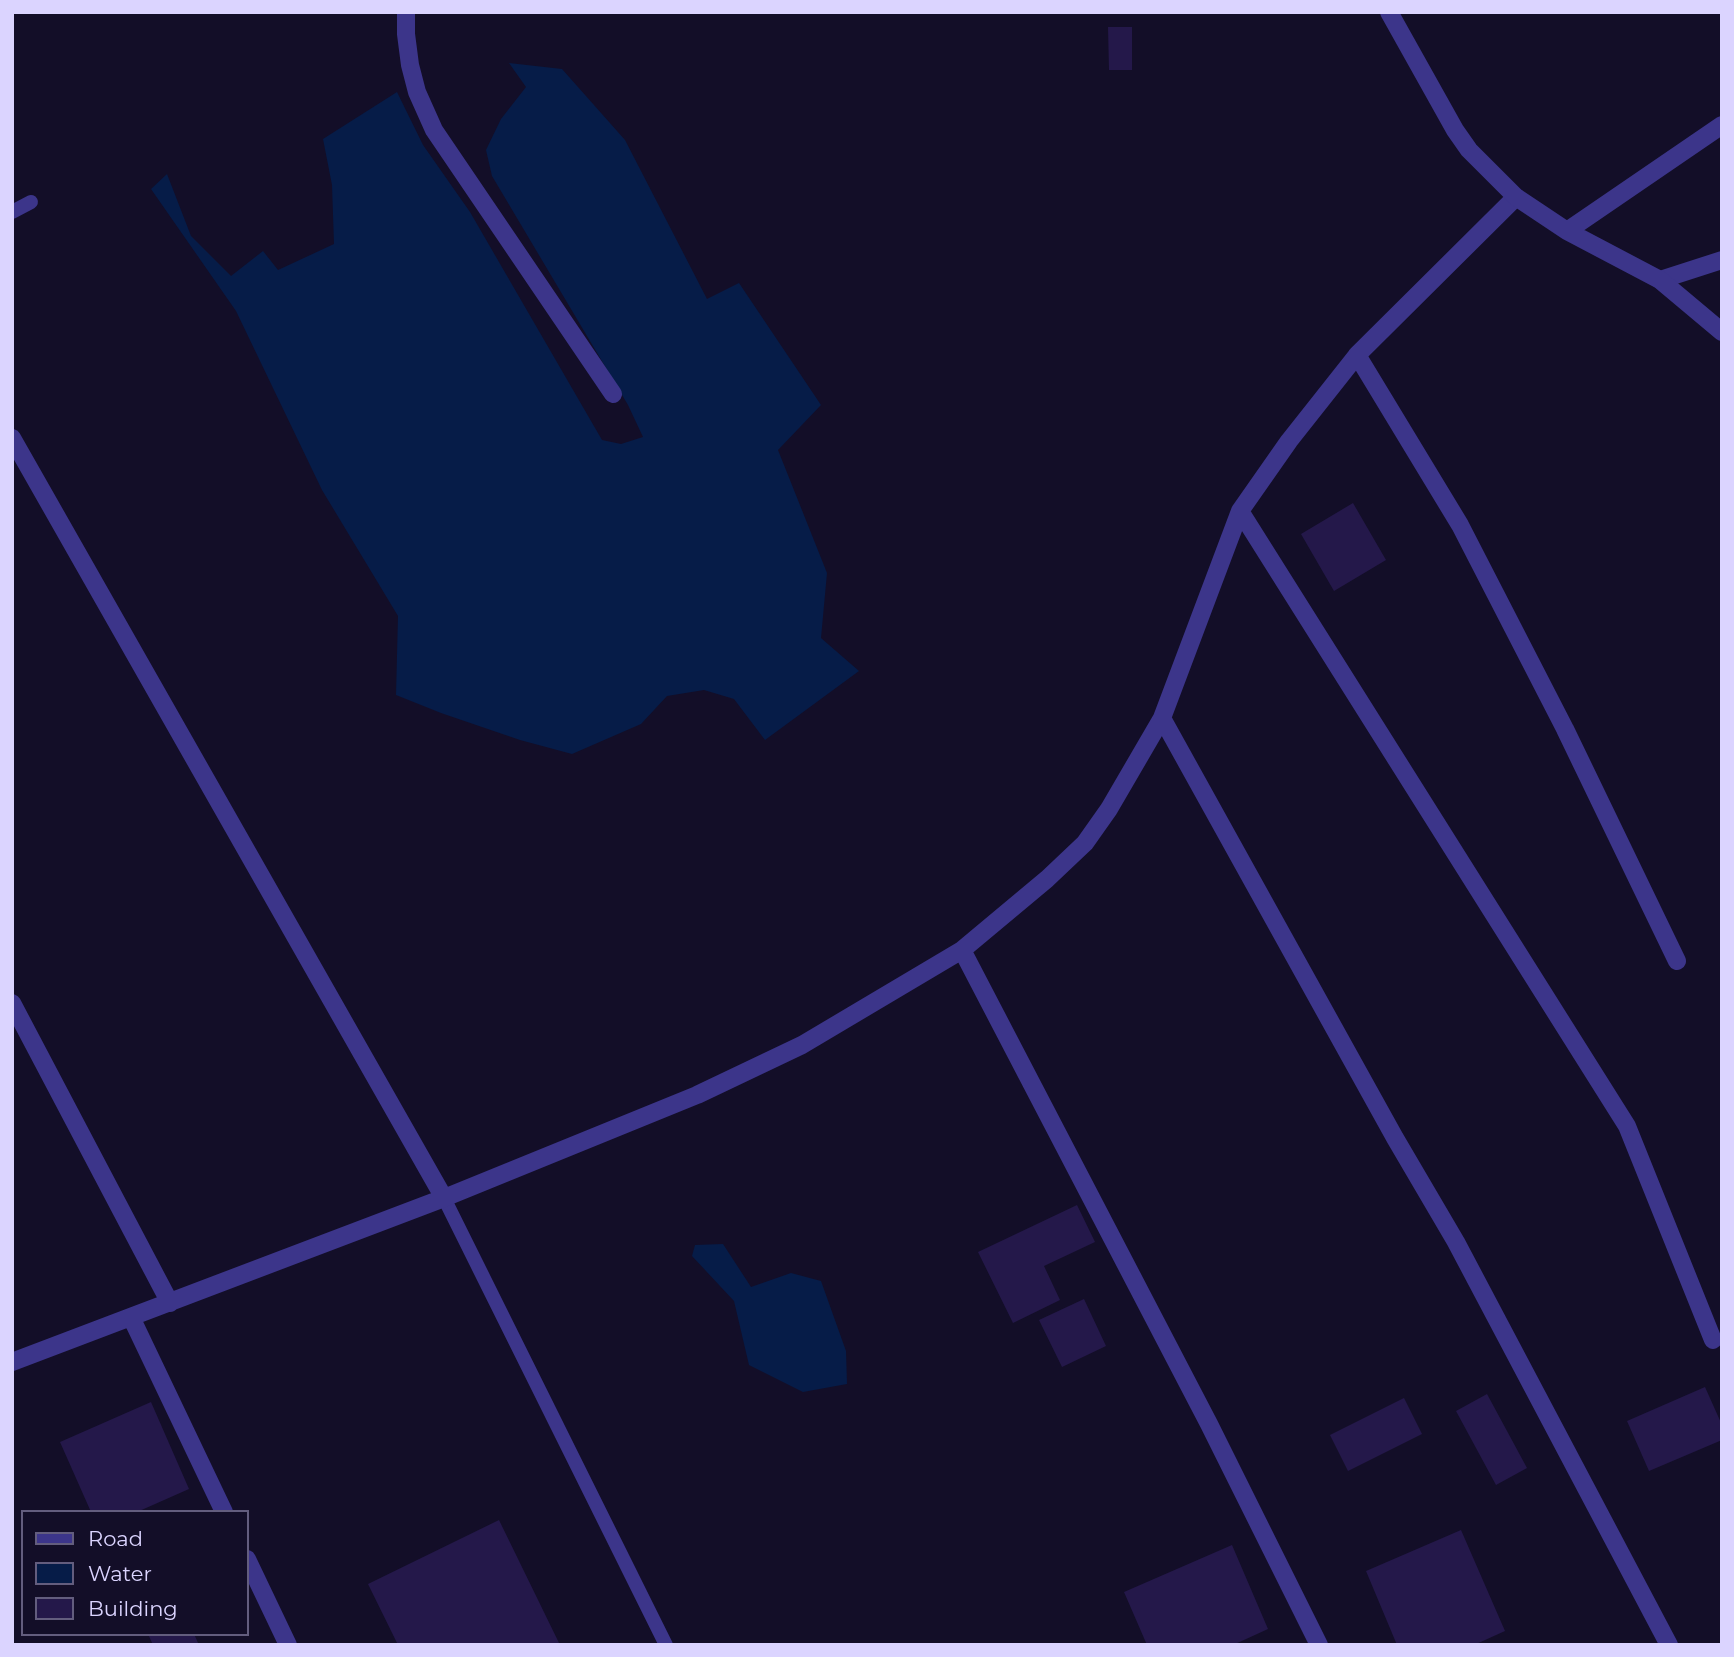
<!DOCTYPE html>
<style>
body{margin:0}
#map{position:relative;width:1734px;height:1657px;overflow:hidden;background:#130e28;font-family:Montserrat,sans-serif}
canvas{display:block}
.frame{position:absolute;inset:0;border:14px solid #dbd4ff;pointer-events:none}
.legend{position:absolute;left:21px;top:1510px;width:228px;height:126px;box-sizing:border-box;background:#130e28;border:2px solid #635d7e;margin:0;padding:9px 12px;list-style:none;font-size:21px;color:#dbd4ff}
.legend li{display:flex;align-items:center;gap:14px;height:35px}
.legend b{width:35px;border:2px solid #635d7e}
</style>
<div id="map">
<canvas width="1734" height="1657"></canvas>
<div class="frame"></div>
<ul class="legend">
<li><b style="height:9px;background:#3c358a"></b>Road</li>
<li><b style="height:19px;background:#061c48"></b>Water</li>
<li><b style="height:19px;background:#24184a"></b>Building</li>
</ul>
</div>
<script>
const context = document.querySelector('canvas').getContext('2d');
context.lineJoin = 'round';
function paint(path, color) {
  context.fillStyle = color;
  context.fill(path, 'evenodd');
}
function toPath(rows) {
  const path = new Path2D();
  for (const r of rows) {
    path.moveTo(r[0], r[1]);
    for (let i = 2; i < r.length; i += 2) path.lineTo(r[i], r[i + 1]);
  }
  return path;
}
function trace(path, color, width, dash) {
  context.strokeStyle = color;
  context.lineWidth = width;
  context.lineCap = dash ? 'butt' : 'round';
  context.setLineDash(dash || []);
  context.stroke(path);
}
paint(toPath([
 [509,63,562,69,625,140,707,299,739,283,821,405,778,450,827,573,821,638,859,671,765,740,734,699,704,690,667,696,641,724,572,754,520,740,441,713,396,695,398,616,322,490,236,311,151,189,167,174,191,236,231,276,263,251,278,270,334,244,332,185,323,139,397,92,423,145,470,212,602,440,621,444,643,437,628,405,492,176,486,150,501,119,526,87],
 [723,1244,751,1287,791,1273,821,1281,846,1351,847,1384,803,1392,749,1365,734,1301,692,1256,695,1245]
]), '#061c48');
paint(toPath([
 [1108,27,1132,27,1132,70,1109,70],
 [1353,503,1386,560,1334,591,1301,534],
 [1077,1205,1095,1242,1044,1266,1060,1300,1013,1323,978,1252],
 [1084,1299,1106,1346,1062,1367,1039,1320],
 [1705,1387,1722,1425,1722,1440,1649,1471,1627,1421],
 [1487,1394,1527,1468,1496,1485,1456,1411],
 [1404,1398,1422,1434,1348,1471,1330,1435],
 [151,1402,189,1489,137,1512,91,1512,60,1442],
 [499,1520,560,1645,398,1645,368,1584],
 [1461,1530,1505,1631,1474,1645,1397,1645,1366,1571],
 [1232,1545,1268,1629,1233,1645,1147,1645,1124,1592],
 [148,1634,194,1634,199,1645,153,1645]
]), '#24184a');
trace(toPath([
 [12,212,31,202],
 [444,1198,666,1645]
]), '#3c358a', 14);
trace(toPath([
 [406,12,406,34,410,65,417,92,434,130,613,394],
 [1660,280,1722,260],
 [1357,355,1460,525,1565,729,1677,961],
 [12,438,444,1198],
 [1240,511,1627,1126,1713,1340],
 [1162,718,1395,1138,1456,1242,1669,1645],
 [962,950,1209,1424,1319,1645],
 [12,1003,170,1303],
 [131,1317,224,1512],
 [12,1362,444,1198,697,1095,802,1045,962,950,1047,879,1085,843,1109,809,1162,718,1240,511,1289,441,1357,355,1516,197],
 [247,1559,288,1645]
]), '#3c358a', 18);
trace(toPath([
 [1389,12,1455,130,1469,150,1516,197,1567,231,1660,280,1722,332],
 [1567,231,1722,125]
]), '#3c358a', 18);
</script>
